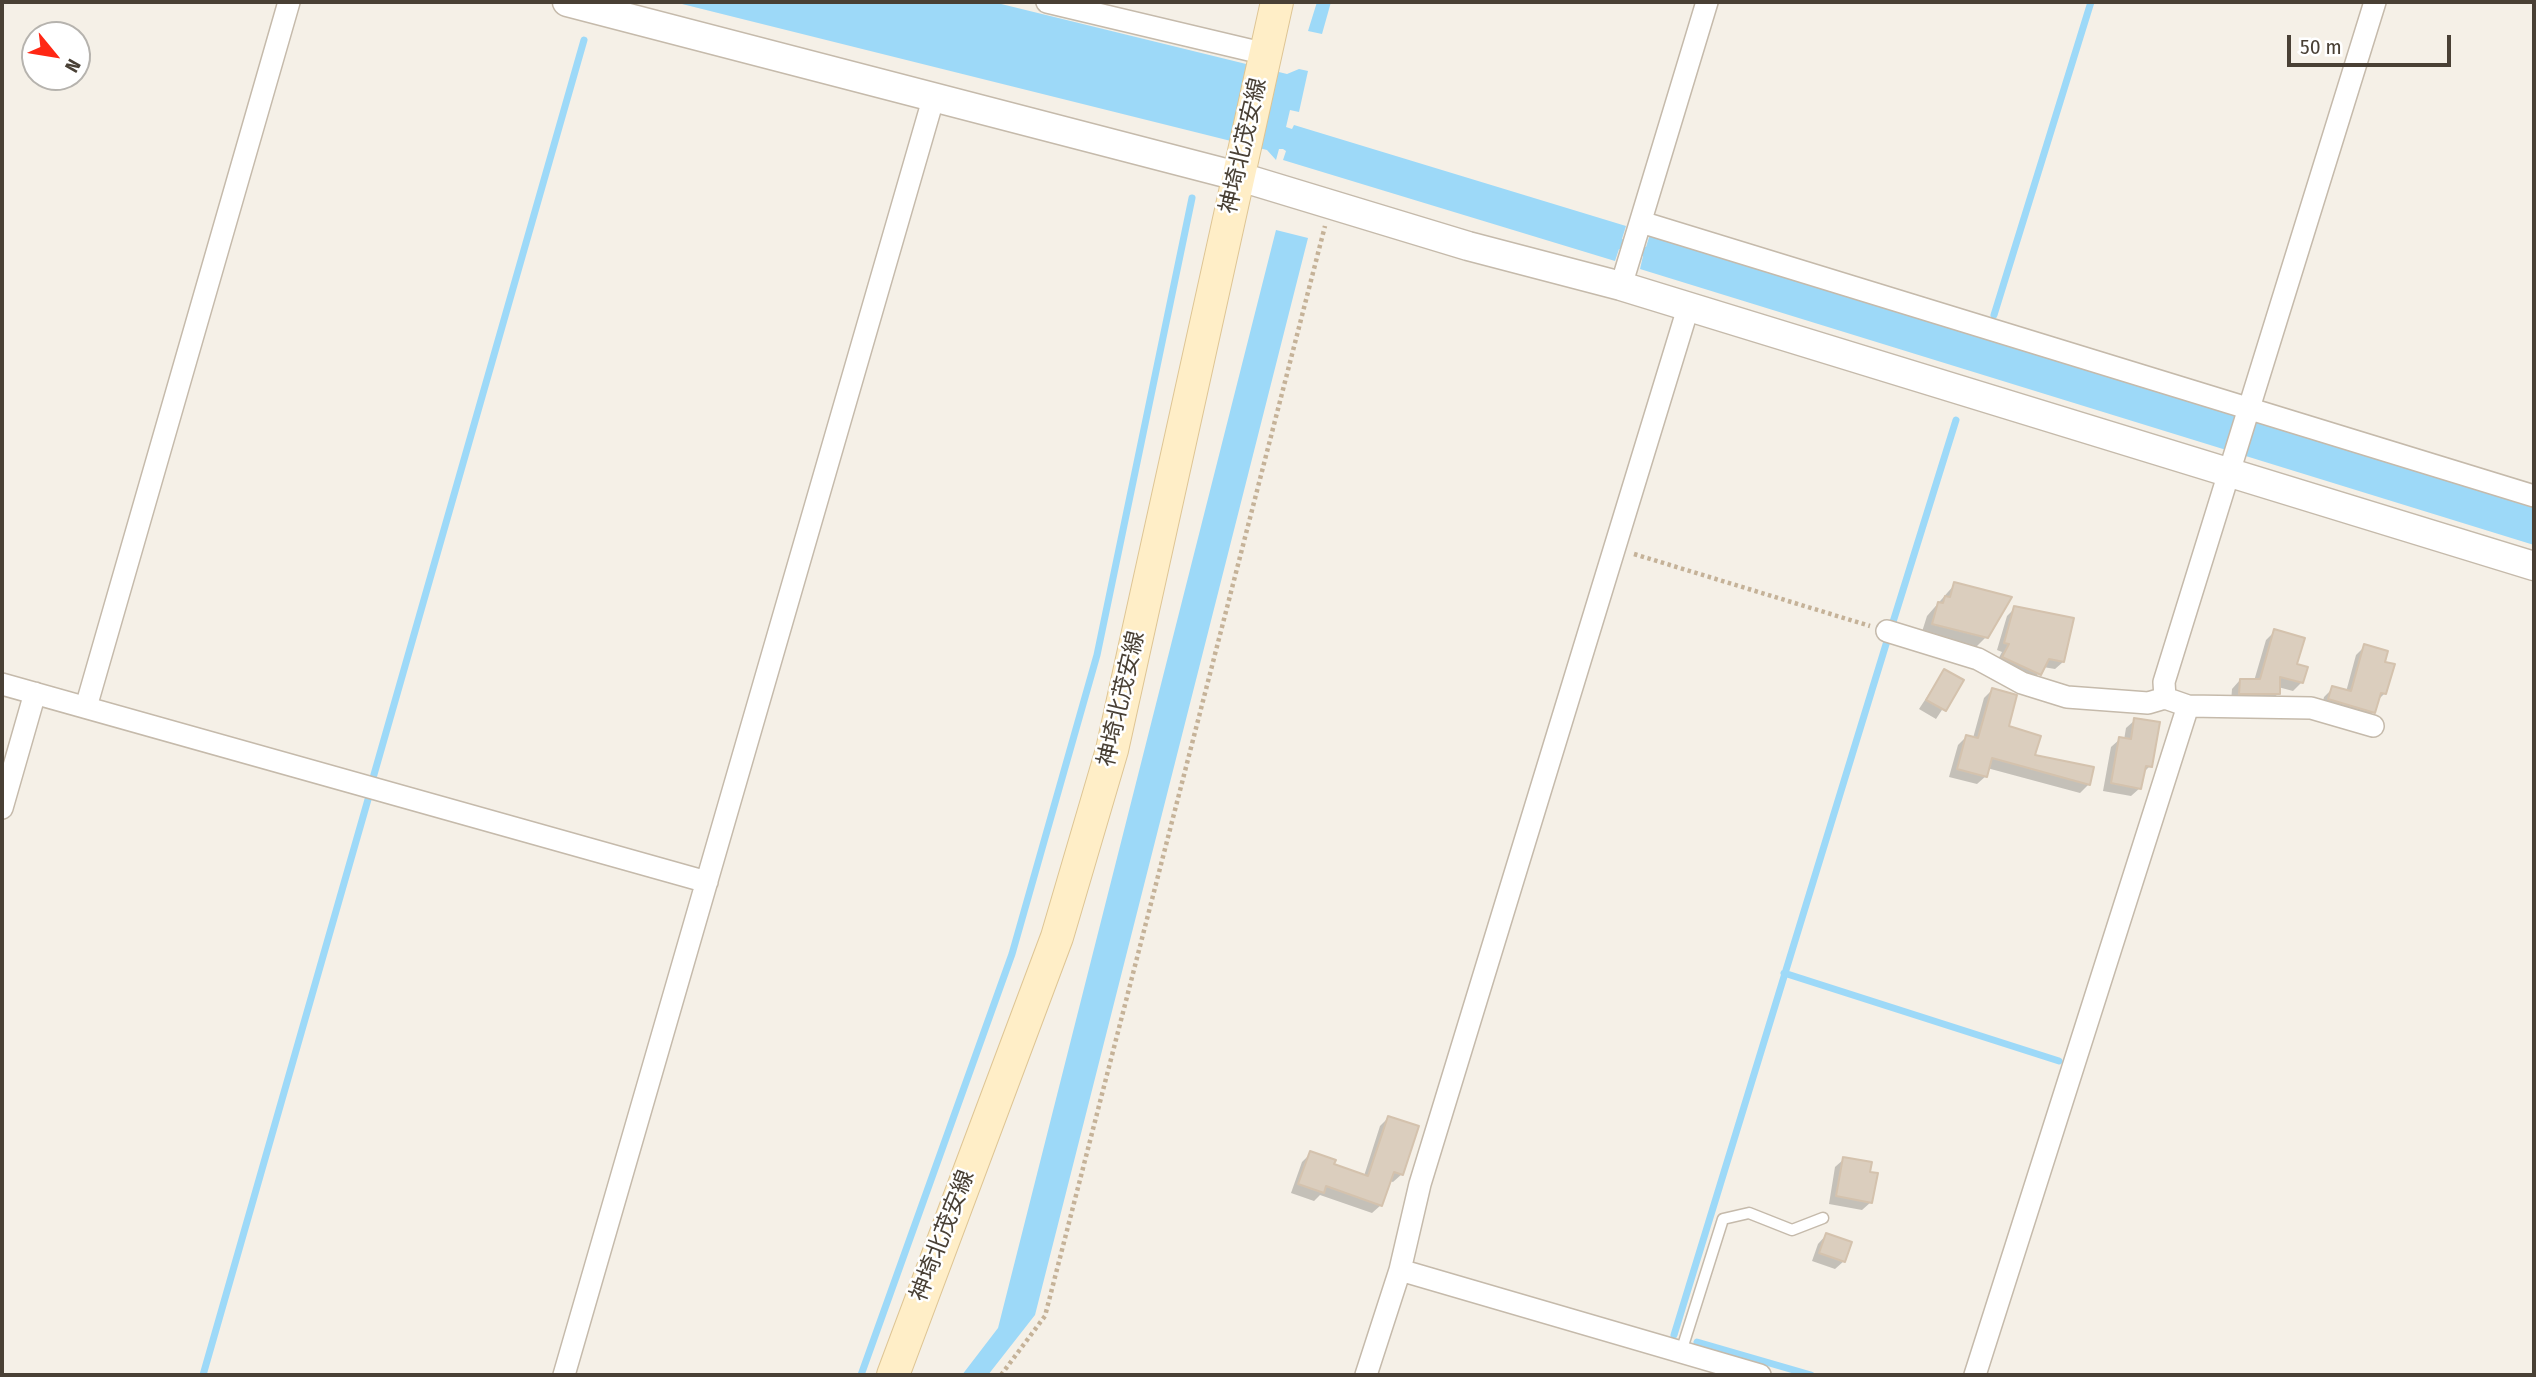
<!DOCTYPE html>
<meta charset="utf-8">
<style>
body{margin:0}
#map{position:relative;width:2536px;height:1377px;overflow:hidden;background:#f5f0e7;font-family:"Fira Sans Condensed",sans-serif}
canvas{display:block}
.frame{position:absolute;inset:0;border:4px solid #494035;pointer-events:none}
.north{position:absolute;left:21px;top:21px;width:70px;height:70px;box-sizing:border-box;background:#fff;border:2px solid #b6b3ae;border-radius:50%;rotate:120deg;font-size:19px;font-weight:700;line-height:28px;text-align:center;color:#494035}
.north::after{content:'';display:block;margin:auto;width:24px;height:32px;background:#ff2714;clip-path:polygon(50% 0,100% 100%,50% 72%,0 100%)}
.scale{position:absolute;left:2287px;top:35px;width:164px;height:32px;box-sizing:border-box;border:4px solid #494035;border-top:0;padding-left:9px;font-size:21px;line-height:24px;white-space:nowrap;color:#494035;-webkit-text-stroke:5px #fff;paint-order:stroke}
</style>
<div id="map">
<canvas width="2536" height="1377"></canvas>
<div class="frame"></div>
<div class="north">N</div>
<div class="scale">50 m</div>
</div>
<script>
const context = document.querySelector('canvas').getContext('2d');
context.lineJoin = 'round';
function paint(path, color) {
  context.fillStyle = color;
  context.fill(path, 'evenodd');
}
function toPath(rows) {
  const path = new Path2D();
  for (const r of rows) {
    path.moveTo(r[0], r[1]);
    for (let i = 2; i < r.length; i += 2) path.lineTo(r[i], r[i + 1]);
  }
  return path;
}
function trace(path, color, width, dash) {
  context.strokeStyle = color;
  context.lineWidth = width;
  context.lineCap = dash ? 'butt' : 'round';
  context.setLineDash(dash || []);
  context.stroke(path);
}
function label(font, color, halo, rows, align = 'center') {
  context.font = font + ' "Fira Sans Condensed","Noto Sans JP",sans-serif';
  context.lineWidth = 5;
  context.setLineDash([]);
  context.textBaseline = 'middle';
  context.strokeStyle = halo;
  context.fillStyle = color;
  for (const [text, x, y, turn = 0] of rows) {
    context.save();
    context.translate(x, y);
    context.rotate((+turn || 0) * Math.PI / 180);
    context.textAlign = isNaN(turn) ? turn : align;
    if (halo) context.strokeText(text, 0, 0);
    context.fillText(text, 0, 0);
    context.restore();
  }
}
paint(toPath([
 [674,2,993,2,1287,74,1299,69,1308,71,1299,112,1290,110,1286,127,1292,129,1294,125,1626,226,1622,239,1646,247,1650,234,2534,508,2534,545,1640,269,1643,256,1619,249,1615,261,1283,160,1286,151,1283,149,1279,149,1276,160,1267,150],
 [1317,2,1331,2,1322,34,1308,31],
 [1276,230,1308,238,1035,1315,988,1375,962,1375,998,1328]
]), '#9dd9f8');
paint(toPath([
 [1955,584,1986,637,1974,649,1921,635,1927,616],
 [2015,608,2063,662,2055,669,2043,667,2032,682,1995,665,2002,652,1997,650,2007,616],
 [2275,631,2295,665,2305,668,2301,683,2293,691,2278,687,2278,694,2269,702,2231,702,2232,689,2240,680,2254,681,2266,640],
 [2365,646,2385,693,2376,702,2373,712,2364,720,2321,708,2324,697,2333,688,2346,692,2356,655],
 [1944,671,1961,681,1936,719,1919,709],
 [1992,690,2006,727,2033,757,2089,784,2080,793,1987,768,1986,776,1977,784,1949,777,1958,745,1966,737,1973,738,1984,698],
 [2135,720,2150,766,2142,774,2140,788,2131,796,2103,791,2111,747,2120,739,2124,740,2126,728],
 [1388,1118,1402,1174,1393,1182,1389,1181,1381,1205,1372,1213,1320,1195,1314,1201,1291,1193,1302,1162,1311,1153,1332,1165,1364,1176,1380,1126],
 [1844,1159,1868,1173,1871,1202,1862,1210,1829,1204,1835,1167],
 [1826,1235,1844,1261,1835,1269,1812,1261,1818,1244]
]), '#0003');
trace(toPath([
 [1994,315,2091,2],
 [1893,622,1956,420],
 [373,778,584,40],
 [1784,973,2059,1061],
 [1674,1335,1887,641],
 [1697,1342,1811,1375],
 [203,1375,369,796],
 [861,1375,1012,954,1097,655,1192,198]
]), '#9dd9f8', 7);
const building = toPath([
 [1954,582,2012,597,1988,638,1932,624,1938,602,1943,603,1945,596,1950,597,1954,582],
 [2014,606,2074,618,2064,662,2049,659,2041,675,2002,657,2009,644,2004,643,2014,606],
 [2274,629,2305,638,2297,664,2308,667,2303,683,2280,677,2280,694,2239,694,2240,679,2260,679,2274,629],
 [2364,644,2388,651,2385,662,2395,664,2386,694,2381,693,2375,713,2328,699,2332,686,2351,691,2364,644],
 [1944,669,1964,680,1946,711,1926,700,1944,669],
 [1992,688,2017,695,2009,726,2041,736,2035,755,2094,767,2090,785,1992,758,1987,777,1957,769,1966,735,1978,738,1992,688],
 [2134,718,2160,722,2152,767,2146,766,2141,789,2111,783,2119,737,2131,739,2134,718],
 [1388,1116,1419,1126,1403,1175,1394,1172,1382,1206,1326,1186,1324,1193,1298,1184,1310,1151,1336,1160,1334,1164,1368,1176,1388,1116],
 [1843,1157,1872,1162,1870,1172,1878,1173,1872,1203,1836,1196,1843,1157],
 [1826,1233,1852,1242,1845,1262,1819,1253,1826,1233]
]);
paint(building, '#dbcebe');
trace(building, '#d4c2ad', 2);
const service = toPath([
 [1681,1352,1723,1219,1749,1213,1792,1230,1823,1218]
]);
const minor = toPath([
 [1047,2,1266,54],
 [1641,222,2534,496],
 [1621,286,1707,2],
 [1887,631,1978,659,2022,683,2067,697,2148,703,2165,698],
 [2,684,707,882],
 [2188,706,2311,708,2373,726],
 [86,707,289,2],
 [2,808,35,693],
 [1400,1270,1760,1375],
 [564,1375,934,96],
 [1366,1375,1400,1270,1420,1184,1688,308],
 [1975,1375,2188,706,2165,698,2164,682,2375,2]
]);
const tertiary = toPath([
 [567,2,1237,176,1468,246,1621,286,2534,566]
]);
const secondary = toPath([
 [893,1375,1057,937,1112,750,1277,2]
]);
trace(service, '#c5baab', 13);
trace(minor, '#c5baab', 24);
trace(tertiary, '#c5baab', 31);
trace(secondary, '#dec594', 34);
trace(toPath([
 [1634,554,1870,626],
 [1001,1375,1045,1316,1325,226]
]), '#c5b298', 4.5, [3.5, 3.5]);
trace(service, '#fff', 10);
trace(minor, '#fff', 21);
trace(tertiary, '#fff', 28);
trace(secondary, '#ffeec7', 32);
label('23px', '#494035', '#fff', [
 ["神埼北茂安線",1244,146,-77],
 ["神埼北茂安線",1122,699,-77],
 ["神埼北茂安線",943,1236,-69]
]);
</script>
